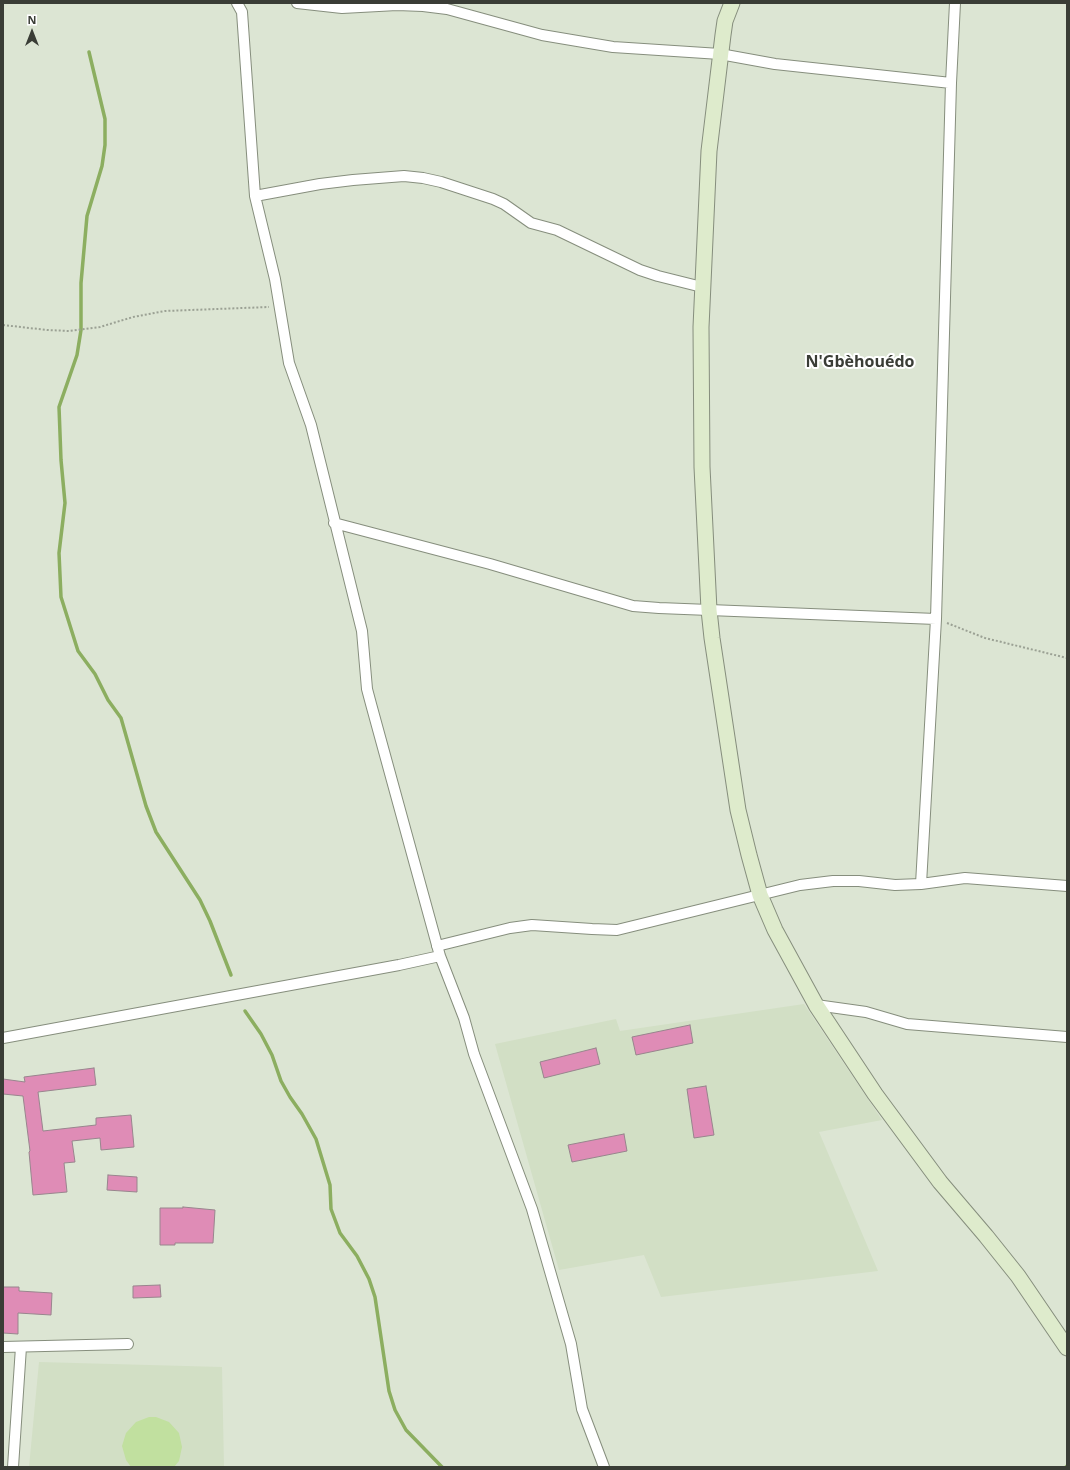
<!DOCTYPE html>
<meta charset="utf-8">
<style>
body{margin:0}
#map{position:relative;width:1070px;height:1470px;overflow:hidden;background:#dce5d3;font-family:"Open Sans",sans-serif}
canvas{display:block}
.frame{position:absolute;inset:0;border:4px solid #3a3d36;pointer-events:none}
.north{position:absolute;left:12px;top:12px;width:40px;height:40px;-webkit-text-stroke:3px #fff;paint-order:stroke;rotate:0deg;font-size:11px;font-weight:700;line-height:16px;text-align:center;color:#3a3d36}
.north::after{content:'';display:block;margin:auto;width:14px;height:18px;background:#3a3d36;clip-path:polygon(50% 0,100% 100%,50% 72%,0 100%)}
</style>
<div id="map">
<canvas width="1070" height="1470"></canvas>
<div class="frame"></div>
<div class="north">N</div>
</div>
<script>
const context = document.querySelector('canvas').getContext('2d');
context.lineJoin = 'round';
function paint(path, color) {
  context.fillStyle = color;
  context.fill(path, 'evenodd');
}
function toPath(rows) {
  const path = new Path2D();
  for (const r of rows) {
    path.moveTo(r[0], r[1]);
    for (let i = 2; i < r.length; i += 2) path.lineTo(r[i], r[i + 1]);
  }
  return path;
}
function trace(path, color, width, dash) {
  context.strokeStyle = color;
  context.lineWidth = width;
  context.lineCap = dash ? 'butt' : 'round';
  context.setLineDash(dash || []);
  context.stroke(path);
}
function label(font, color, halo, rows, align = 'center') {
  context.font = font + ' "Open Sans",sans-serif';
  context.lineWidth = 4;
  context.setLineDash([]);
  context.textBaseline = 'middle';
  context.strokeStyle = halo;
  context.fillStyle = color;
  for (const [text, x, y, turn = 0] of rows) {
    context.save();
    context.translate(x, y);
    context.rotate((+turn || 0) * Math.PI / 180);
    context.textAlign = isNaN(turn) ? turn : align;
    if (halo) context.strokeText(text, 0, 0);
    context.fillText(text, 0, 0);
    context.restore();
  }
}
paint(toPath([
 [804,1004,882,1120,819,1132,878,1271,661,1297,644,1255,559,1270,495,1044,616,1019,620,1031],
 [39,1362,222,1367,224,1467,29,1467]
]), '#d2dfc5');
paint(toPath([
 [149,1417,156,1417,169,1422,179,1433,182,1447,179,1461,174,1467,131,1467,126,1460,122,1446,126,1433,136,1422]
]), '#c1e09f');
trace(toPath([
 [89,52,105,119,105,145,102,166,87,216,81,283,81,330,77,355,59,407,61,460,65,503,59,553,61,597,78,651,95,674,108,700,121,718,146,806,156,832,200,900,210,921,231,975],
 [245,1011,261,1034,272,1055,281,1081,290,1097,302,1114,316,1139,330,1185,331,1209,340,1233,357,1256,369,1279,375,1297,389,1391,395,1410,406,1430,442,1467],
 [1066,1467,1067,1466]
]), '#8cae60', 3.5);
const building = toPath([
 [690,1025,693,1043,636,1055,632,1037,690,1025],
 [596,1048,600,1064,544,1078,540,1062,596,1048],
 [94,1068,96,1085,38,1092,43,1131,96,1125,96,1118,131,1115,134,1147,101,1150,100,1138,72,1141,75,1162,64,1163,67,1192,33,1195,29,1152,30,1151,23,1096,3,1094,3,1079,25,1082,24,1077,94,1068],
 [706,1086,714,1135,694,1138,687,1089,706,1086],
 [624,1134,627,1151,572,1162,568,1145,624,1134],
 [108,1175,137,1177,137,1192,107,1190,108,1175],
 [183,1207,215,1210,213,1243,175,1243,175,1245,160,1245,160,1208,183,1208,183,1207],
 [160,1285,161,1297,133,1298,133,1286,160,1285],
 [3,1287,19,1287,19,1291,52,1293,51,1315,18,1313,18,1334,3,1333,3,1287]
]);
paint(building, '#df8cb6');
trace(building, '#98858d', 1);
const street = toPath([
 [237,3,242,12,255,196,275,279,289,363,311,425,362,631,367,689,371,704,440,956,464,1018,474,1054,532,1209,571,1344,582,1409,604,1467],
 [297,3,342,8,397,5,423,6,447,9,542,35,613,47,720,54,775,64,951,83],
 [255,196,320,184,353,180,404,176,423,178,441,182,493,199,504,204,531,223,557,230,640,270,658,276,702,287],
 [334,523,490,564,633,606,659,608,936,619],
 [921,884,936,619,951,83,955,3],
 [437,946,510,928,532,925,592,929,617,930,800,885,833,881,859,881,895,885,921,884,965,878,1067,886],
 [816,1005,866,1012,907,1024,1067,1037],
 [3,1038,399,965,440,956],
 [3,1347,128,1344],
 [13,1467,21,1347]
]);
const secondary = toPath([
 [732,3,725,21,723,35,709,151,701,327,702,467,709,610,712,638,738,810,749,855,760,895,775,930,816,1005,875,1094,940,1182,986,1236,1018,1276,1067,1348]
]);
trace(street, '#868e7d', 12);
trace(secondary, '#868e7d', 17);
trace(toPath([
 [3,325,47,330,69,331,100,327,133,317,165,311,269,307],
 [947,623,985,638,1067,658]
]), '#9ba194', 2, [2, 2]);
trace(street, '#fff', 10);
trace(secondary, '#deebcc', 15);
label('bold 16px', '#3a3d36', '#fff', [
 ["N'Gbèhouédo",860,362]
]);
</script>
